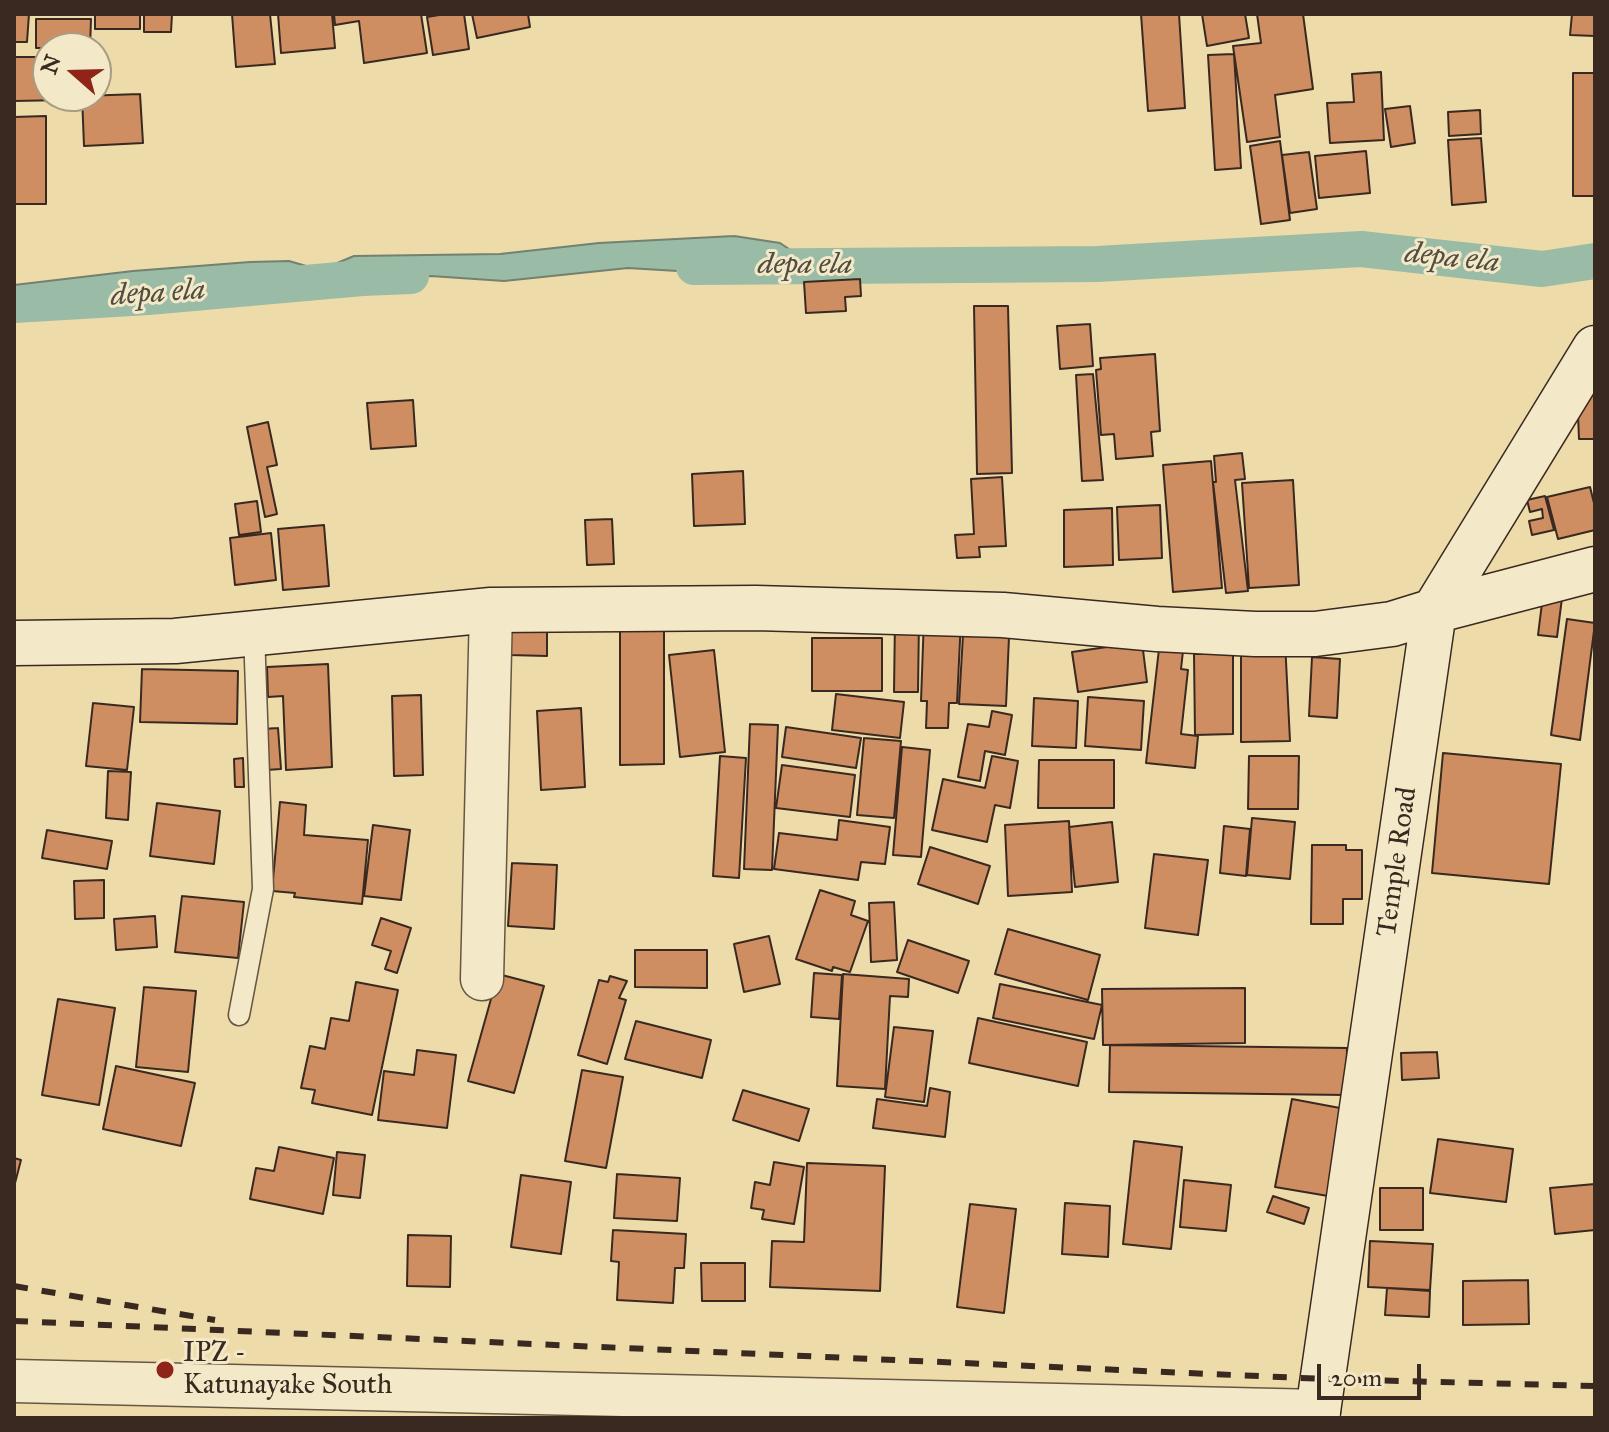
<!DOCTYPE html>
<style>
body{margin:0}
#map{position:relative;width:1609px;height:1432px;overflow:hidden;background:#eddba9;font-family:"IM FELL Great Primer",serif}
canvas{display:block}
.frame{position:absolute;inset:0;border:16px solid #392920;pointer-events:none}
.north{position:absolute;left:32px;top:32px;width:80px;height:80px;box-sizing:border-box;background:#f3e8c7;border:2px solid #a99c84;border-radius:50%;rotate:290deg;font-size:22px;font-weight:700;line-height:32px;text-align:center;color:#392920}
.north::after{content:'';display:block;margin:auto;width:28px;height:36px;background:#8f2418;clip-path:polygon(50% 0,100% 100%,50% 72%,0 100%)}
.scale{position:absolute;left:1317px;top:1364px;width:104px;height:36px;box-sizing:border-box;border:4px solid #392920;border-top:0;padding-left:10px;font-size:24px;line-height:28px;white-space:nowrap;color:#392920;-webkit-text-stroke:6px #f3e8c7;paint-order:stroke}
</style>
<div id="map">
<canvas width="1609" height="1432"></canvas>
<div class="frame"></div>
<div class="north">N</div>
<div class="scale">20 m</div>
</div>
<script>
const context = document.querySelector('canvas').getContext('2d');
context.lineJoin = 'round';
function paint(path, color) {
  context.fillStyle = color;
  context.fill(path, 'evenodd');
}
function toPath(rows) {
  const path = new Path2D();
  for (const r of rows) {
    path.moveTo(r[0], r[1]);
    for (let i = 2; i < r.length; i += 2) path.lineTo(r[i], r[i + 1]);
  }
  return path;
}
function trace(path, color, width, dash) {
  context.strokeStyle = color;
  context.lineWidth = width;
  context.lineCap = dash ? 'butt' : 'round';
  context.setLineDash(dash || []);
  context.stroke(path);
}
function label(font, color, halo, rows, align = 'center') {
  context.font = font + ' "IM FELL Great Primer",serif';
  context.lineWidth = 6;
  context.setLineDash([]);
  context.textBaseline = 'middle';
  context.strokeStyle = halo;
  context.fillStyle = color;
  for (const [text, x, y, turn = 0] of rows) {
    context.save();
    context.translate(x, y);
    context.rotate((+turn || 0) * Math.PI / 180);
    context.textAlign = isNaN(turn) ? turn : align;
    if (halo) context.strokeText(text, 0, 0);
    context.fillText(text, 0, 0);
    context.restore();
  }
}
const water = toPath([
 [734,236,780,243,798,255,767,264,694,272,628,268,504,281,431,276,394,281,362,278,336,279,313,286,242,280,148,297,60,307,14,316,14,285,133,271,250,262,289,261,313,268,330,266,354,256,500,254,599,243,734,236]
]);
paint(water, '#9abba5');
trace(water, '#738170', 2);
trace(toPath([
 [694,267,1097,264,1361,249,1542,269,1595,261],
 [14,305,148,297,362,278,411,276]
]), '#9abba5', 36);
const building = toPath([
 [14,14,29,14,27,42,14,42,14,14],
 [95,14,140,14,140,29,95,29,95,14],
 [144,14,172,14,171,32,144,32,144,14],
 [232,14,270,14,275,64,236,67,232,14],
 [278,14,332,14,335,48,281,53,278,14],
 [334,14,421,14,427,53,364,63,359,21,335,25,334,14],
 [445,14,464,14,469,49,433,55,427,17,445,14],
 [472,14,528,14,530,27,477,38,472,14],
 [1141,14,1179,14,1185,108,1148,111,1141,14],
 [1202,14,1245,14,1249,38,1207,46,1202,14],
 [1257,14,1303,14,1313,89,1275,95,1280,137,1247,142,1233,46,1261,43,1257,14],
 [1572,14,1595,14,1595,36,1570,35,1572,14],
 [36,19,91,19,90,48,36,48,36,19],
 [1234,54,1241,168,1215,170,1208,55,1234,54],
 [14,57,48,57,48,96,65,96,65,100,14,101,14,57],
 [1381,72,1384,140,1330,143,1327,103,1354,102,1352,74,1381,72],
 [1573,73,1595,73,1595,196,1573,196,1573,73],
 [140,94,143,143,84,146,82,96,140,94],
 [1410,106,1415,143,1391,147,1385,109,1410,106],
 [1480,110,1481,134,1449,136,1448,112,1480,110],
 [46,116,46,204,14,204,14,117,46,116],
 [1481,138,1486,202,1452,205,1448,140,1481,138],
 [1280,141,1290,220,1261,224,1250,146,1280,141],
 [1366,151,1370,193,1319,198,1315,156,1366,151],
 [1309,152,1317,209,1290,213,1282,155,1309,152],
 [860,279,861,296,845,297,846,311,806,313,804,282,860,279],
 [974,306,1008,306,1012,473,977,474,974,306],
 [1090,324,1093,366,1060,369,1057,326,1090,324],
 [1155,354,1160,431,1151,432,1153,456,1116,459,1114,434,1101,435,1096,370,1101,369,1100,358,1155,354],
 [1093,374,1103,480,1082,481,1076,375,1093,374],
 [1595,389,1595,439,1579,439,1577,390,1595,389],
 [413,400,416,446,371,449,367,403,413,400],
 [268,422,277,465,267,467,277,514,265,517,247,427,268,422],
 [1242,453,1245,479,1235,480,1248,591,1226,593,1213,482,1216,482,1214,456,1242,453],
 [1211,461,1222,588,1173,592,1163,465,1211,461],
 [743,471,745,524,694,526,692,474,743,471],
 [1002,477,1006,546,979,547,980,557,957,558,955,535,974,534,971,479,1002,477],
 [1293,480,1299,585,1249,588,1242,483,1293,480],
 [1590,487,1595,507,1595,530,1558,539,1547,497,1590,487],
 [1545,496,1554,530,1532,535,1529,521,1543,518,1542,509,1530,512,1527,500,1545,496],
 [257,501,261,532,239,535,235,504,257,501],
 [1160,505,1162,558,1119,560,1117,507,1160,505],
 [1112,508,1113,565,1064,567,1064,510,1112,508],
 [612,519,614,564,587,565,585,520,612,519],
 [324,525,329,586,283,590,278,529,324,525],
 [271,533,276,580,235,585,230,538,271,533],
 [1543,595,1562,598,1557,637,1538,635,1543,595],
 [924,617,961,619,957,703,949,703,948,728,926,728,927,701,921,701,924,617],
 [509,618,547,619,547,656,509,655,509,618],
 [895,618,919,618,918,692,894,692,895,618],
 [1567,619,1595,623,1580,740,1551,735,1567,619],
 [620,620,664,620,664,764,620,765,620,620],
 [963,635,1009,637,1006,706,959,704,963,635],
 [812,638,882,638,882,691,812,691,812,638],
 [1160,640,1184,642,1181,669,1188,670,1181,734,1198,736,1195,768,1146,763,1160,640],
 [1285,641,1290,741,1241,742,1241,642,1285,641],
 [1142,642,1147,682,1078,692,1072,652,1142,642],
 [714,650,725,752,680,757,669,655,714,650],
 [1194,654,1233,654,1233,734,1195,735,1194,654],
 [1312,657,1340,659,1337,718,1309,716,1312,657],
 [328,664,332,767,286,770,283,696,268,697,267,667,328,664],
 [142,669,238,671,237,724,140,722,142,669],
 [836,694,904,702,900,738,832,730,836,694],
 [421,695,423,775,394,776,392,696,421,695],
 [1088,697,1144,701,1141,750,1085,746,1088,697],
 [1034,698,1078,701,1076,748,1032,746,1034,698],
 [93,703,134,707,127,770,86,766,93,703],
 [581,708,585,787,541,790,537,711,581,708],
 [992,711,1012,715,1005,755,985,751,980,781,958,777,968,724,989,727,992,711],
 [750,724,778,725,772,870,744,869,750,724],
 [786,727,861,738,856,768,782,757,786,727],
 [278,728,281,769,266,770,263,729,278,728],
 [864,738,901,741,894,818,857,815,864,738],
 [902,747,930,750,921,857,893,855,902,747],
 [1443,753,1561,764,1549,884,1432,873,1443,753],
 [720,756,746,758,739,878,713,876,720,756],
 [992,756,1018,761,1010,808,995,805,987,842,932,830,943,779,985,788,992,756],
 [1249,756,1299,756,1298,809,1248,809,1249,756],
 [243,758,244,787,235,787,234,759,243,758],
 [1039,760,1114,760,1114,808,1038,808,1039,760],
 [782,765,855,775,850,817,776,808,782,765],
 [108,771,131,772,128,820,106,818,108,771],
 [280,802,306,805,304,835,368,840,362,904,294,897,295,893,272,891,280,802],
 [157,803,220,811,214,864,150,856,157,803],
 [1252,818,1295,822,1290,879,1247,875,1252,818],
 [839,820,890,827,885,864,861,862,858,880,774,869,779,833,837,840,839,820],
 [1069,821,1072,892,1008,896,1005,825,1069,821],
 [1112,822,1118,882,1075,887,1069,827,1112,822],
 [373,825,410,830,401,900,364,896,373,825],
 [1224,826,1250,829,1246,876,1220,873,1224,826],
 [47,830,112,841,107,869,42,858,47,830],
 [1312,845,1346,845,1346,850,1362,850,1362,899,1343,899,1343,924,1311,924,1312,845],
 [930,847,990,866,978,904,918,884,930,847],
 [1154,854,1208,860,1198,935,1145,928,1154,854],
 [512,863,557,865,554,929,508,926,512,863],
 [104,880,104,918,75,919,74,881,104,880],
 [820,890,855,901,851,915,868,921,850,972,833,967,832,971,796,959,820,890],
 [182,896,244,902,238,958,175,952,182,896],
 [894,902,897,960,871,962,869,903,894,902],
 [155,916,157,947,116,950,114,919,155,916],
 [381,918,411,928,397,973,385,969,391,951,372,945,381,918],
 [1008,929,1100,955,1088,1000,995,974,1008,929],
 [769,936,780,984,744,992,734,944,769,936],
 [908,940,969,961,958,993,897,972,908,940],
 [635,950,707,950,707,988,635,987,635,950],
 [814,973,842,975,839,1019,811,1017,814,973],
 [498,974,544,986,514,1093,468,1081,498,974],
 [843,974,909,979,908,997,890,996,885,1089,837,1086,843,974],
 [610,976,627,981,619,998,626,1000,607,1064,578,1055,599,980,608,982,610,976],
 [356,982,398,990,372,1115,312,1103,315,1090,301,1088,310,1046,325,1049,331,1018,349,1021,356,982],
 [1000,984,1102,1005,1094,1039,993,1018,1000,984],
 [144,987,196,991,188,1072,136,1067,144,987],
 [1245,988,1245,1043,1103,1045,1102,989,1245,988],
 [58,999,115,1008,99,1105,42,1095,58,999],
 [978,1018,1087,1042,1078,1086,969,1063,978,1018],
 [636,1021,711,1040,702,1078,625,1059,636,1021],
 [894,1027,933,1031,924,1102,885,1097,894,1027],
 [1110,1045,1347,1048,1346,1095,1109,1092,1110,1045],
 [417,1050,456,1055,447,1128,378,1120,384,1071,414,1075,417,1050],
 [1437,1052,1439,1078,1402,1080,1401,1053,1437,1052],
 [116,1066,195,1083,181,1146,103,1129,116,1066],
 [582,1070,623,1077,606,1168,565,1161,582,1070],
 [930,1088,950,1092,945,1137,873,1128,877,1099,927,1106,930,1088],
 [743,1090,809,1109,799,1141,733,1120,743,1090],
 [1292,1099,1356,1111,1340,1198,1275,1187,1292,1099],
 [1438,1139,1513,1149,1506,1202,1430,1193,1438,1139],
 [1134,1141,1182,1147,1171,1249,1123,1244,1134,1141],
 [279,1147,334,1158,323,1214,250,1199,256,1168,274,1171,279,1147],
 [337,1152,365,1155,360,1198,333,1195,337,1152],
 [14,1158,21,1160,14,1187,14,1158],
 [774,1162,804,1167,794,1224,762,1219,764,1210,751,1208,755,1182,770,1185,774,1162],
 [807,1163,885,1166,880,1291,770,1287,772,1241,804,1242,807,1163],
 [617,1174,680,1178,677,1221,614,1218,617,1174],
 [521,1175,571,1182,561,1254,511,1247,521,1175],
 [1184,1180,1231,1185,1226,1231,1180,1227,1184,1180],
 [1595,1184,1595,1230,1555,1234,1550,1188,1595,1184],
 [1380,1188,1423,1188,1423,1230,1380,1230,1380,1188],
 [1273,1196,1309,1208,1304,1224,1267,1212,1273,1196],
 [1065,1203,1110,1206,1108,1257,1062,1254,1065,1203],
 [970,1204,1016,1209,1004,1313,957,1307,970,1204],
 [613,1230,686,1234,684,1268,675,1268,673,1303,617,1300,619,1262,611,1261,613,1230],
 [408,1235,451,1236,450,1287,407,1286,408,1235],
 [1370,1241,1433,1244,1430,1290,1368,1287,1370,1241],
 [701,1263,745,1263,745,1301,702,1301,701,1263],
 [1528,1280,1529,1324,1463,1325,1463,1281,1528,1280],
 [1387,1288,1430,1291,1429,1317,1385,1315,1387,1288]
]);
paint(building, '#ce8e61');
trace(building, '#392920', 2);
const lane = toPath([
 [239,1015,263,889,254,632]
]);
const street = toPath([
 [482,979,491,610],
 [14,1381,1319,1411]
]);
const secondary = toPath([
 [14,643,175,641,491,610,756,608,1003,615,1157,629,1255,634,1315,634,1392,624,1434,611,1595,569],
 [1317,1418,1434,611,1595,348]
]);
trace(lane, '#665642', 23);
trace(street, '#665642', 45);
trace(secondary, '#392920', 47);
trace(lane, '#f3e8c7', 20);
trace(street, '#f3e8c7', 42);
trace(secondary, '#f3e8c7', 44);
trace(toPath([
 [14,1286,215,1320],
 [14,1321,1324,1379,1595,1386]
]), '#392920', 6, [14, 14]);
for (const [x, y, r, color] of [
 [165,1370,10,"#8f2418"]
]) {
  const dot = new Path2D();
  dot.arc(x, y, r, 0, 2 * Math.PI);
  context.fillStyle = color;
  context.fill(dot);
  trace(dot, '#f3e8c7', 3);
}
label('28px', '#392920', '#f3e8c7', [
 ["Temple Road",1398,862,-82]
]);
label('28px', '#392920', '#f3e8c7', [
 ["IPZ -",183,1354],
 ["Katunayake South",183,1386]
], 'left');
label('italic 30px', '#514e41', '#f3e8c7', [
 ["depa ela",1452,259,6],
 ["depa ela",805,266],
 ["depa ela",158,294,-4]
]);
</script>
